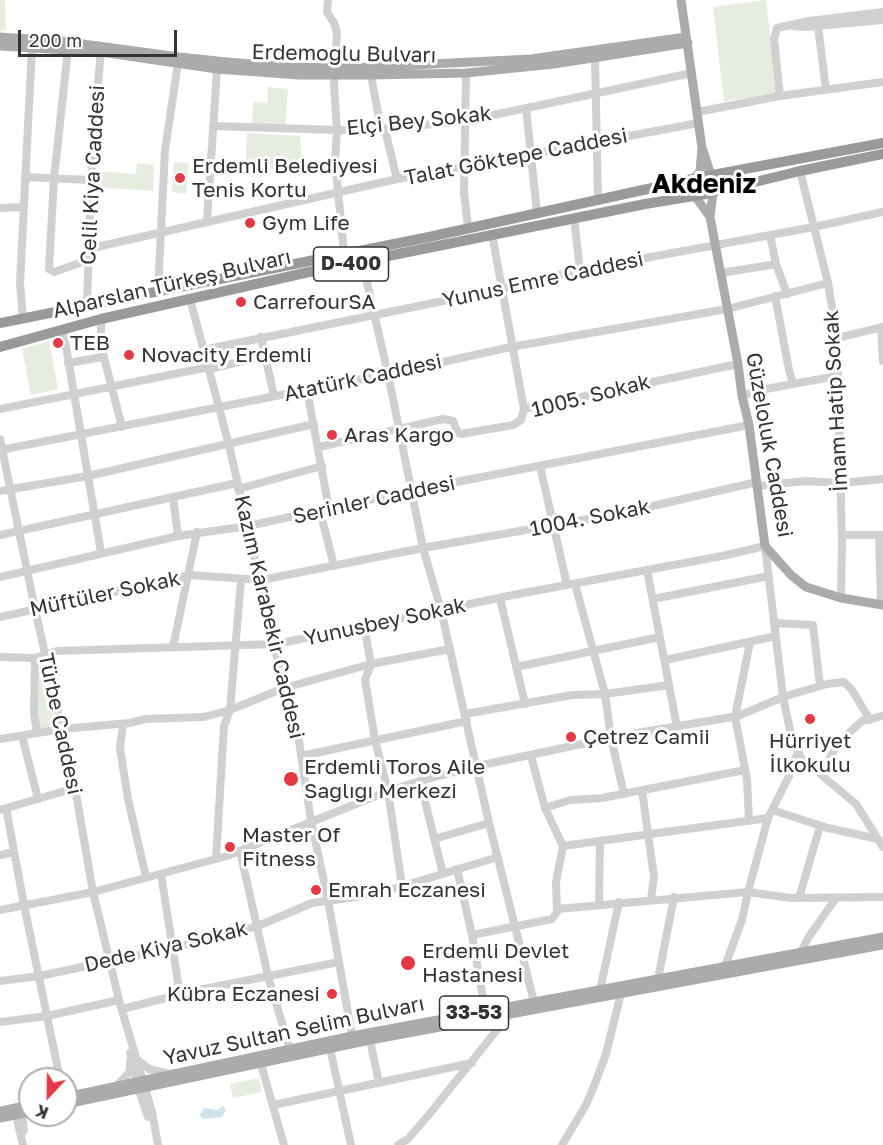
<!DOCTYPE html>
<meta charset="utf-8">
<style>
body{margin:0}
#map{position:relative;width:883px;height:1145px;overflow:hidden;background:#fff;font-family:"Golos Text",sans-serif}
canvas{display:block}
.north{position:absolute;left:18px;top:1067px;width:60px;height:60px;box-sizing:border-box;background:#fff;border:2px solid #adadad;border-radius:50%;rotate:202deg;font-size:16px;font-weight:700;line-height:24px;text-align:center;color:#333}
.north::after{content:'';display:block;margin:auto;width:21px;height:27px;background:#e63946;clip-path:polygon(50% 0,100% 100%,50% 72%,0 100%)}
.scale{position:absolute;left:18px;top:30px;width:159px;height:27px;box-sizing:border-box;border:3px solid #333;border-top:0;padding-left:8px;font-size:18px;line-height:21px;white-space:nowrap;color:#333;-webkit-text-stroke:4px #fff;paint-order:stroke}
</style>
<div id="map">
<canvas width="883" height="1145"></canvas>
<div class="north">K</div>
<div class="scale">200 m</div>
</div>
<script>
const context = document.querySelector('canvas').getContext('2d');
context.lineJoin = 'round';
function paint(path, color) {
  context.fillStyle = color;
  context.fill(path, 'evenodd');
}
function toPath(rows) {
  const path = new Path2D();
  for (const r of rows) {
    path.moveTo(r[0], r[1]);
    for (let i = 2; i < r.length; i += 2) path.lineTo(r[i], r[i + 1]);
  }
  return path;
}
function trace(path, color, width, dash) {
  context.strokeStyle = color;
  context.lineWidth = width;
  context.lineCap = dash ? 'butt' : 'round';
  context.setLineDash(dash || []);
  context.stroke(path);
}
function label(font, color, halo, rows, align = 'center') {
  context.font = font + ' "Golos Text",sans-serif';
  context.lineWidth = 6;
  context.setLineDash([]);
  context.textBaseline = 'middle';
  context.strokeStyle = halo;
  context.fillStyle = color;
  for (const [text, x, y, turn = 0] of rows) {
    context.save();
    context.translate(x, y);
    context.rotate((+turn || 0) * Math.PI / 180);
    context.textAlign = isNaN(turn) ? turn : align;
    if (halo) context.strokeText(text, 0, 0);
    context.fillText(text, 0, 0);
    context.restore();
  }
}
paint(toPath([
 [0,0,5,0,6,30,0,31],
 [766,0,777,94,724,101,713,7],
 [268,87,288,89,285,127,252,124,253,102,267,103],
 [247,133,300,136,302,161,245,176],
 [174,162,189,163,186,194,172,192],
 [137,163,154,165,153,191,95,187,96,171,136,174],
 [49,341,58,389,31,395,22,349],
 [44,670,55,722,53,727,39,729,36,710,36,671],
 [259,1078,262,1092,233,1098,230,1084]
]), '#e6ecdf');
paint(toPath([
 [223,1106,226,1110,222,1117,203,1119,199,1116,204,1108,218,1110]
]), '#cfe2ee');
trace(toPath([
 [328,0,327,12,334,23,337,33,334,86,337,130,335,160,344,253],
 [793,26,806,27,883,20],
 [818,26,826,90],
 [68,49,54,178,49,269,54,272,88,260],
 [595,57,598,200],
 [466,73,464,193,468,227],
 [371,75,381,129,386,134,397,179],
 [780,96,774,39,777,28,809,21,883,12],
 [526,108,537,213],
 [697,112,780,96,883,82],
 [213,126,337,130,381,129,465,121,692,73],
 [800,171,828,283,837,338,842,543,841,598],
 [25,177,91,180],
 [0,208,24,207],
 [574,218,580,270],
 [207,221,217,69],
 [492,234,524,409],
 [770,235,776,264,787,294],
 [88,249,397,179,699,123],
 [362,261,388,374,423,548,441,610,489,823,534,1002],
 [721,273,776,264],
 [158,291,165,150,178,63],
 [775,296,789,370,793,384],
 [190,299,229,445,284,688,298,734,311,821,328,900,353,1041],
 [87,305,91,180,101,46],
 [23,319,20,283,32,47],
 [101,319,101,346,122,427],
 [881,328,883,361],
 [63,329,101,552],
 [261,337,274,396],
 [837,338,883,327],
 [203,350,502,289,580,270,814,227,883,212],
 [68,363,103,357],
 [209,369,265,356],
 [307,390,329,509],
 [742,396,760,390,837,376],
 [0,409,209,367],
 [0,439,35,609,75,788,93,892,119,1000,152,1112,158,1145],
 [319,447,443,419,453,421,458,433,461,434,513,425,521,420,524,409,738,364],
 [0,450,388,374,511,347,727,309,828,283],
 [540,466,567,585],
 [757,486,806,481,841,483,883,479],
 [238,489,322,466],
 [0,491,88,476,314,424],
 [173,498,178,536],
 [320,511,334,566],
 [0,535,237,483],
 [842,535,883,535],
 [879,535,881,604],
 [647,570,677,727],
 [0,577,178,536,248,526,410,491,749,425],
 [575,584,605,694,611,738,624,794],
 [500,598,525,704],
 [653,599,769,576],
 [0,617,190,575,261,580,423,548,622,513,757,482],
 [774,623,813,625,820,686],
 [364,626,371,664,365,680,375,740,388,791,402,886],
 [173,647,197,532],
 [0,657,35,658,57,651,276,644,513,595,722,556,765,546,783,697,792,739,801,758,856,804,883,847],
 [35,658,34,713,37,733],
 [665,660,776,636],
 [516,667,660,637],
 [465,714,572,695,605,694,669,685],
 [123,724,120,748,128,799,146,877],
 [22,736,38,799],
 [0,739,62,729,129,723,146,719,204,717,230,710,284,688,371,664,450,649],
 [301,756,467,721],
 [821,774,839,742,862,721,883,716],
 [420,781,443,874],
 [642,790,654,877,651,899],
 [6,808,24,905,60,1079],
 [545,808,570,800,602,798,745,770],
 [0,810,75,788],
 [772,810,828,828,878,839],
 [749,821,747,779,735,717,750,642],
 [434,839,489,823],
 [563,846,768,818],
 [240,851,268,976,290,1050],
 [0,855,14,852],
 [216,858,224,726,230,710,241,580],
 [457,869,472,935,485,1010],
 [161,874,180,995],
 [799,898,820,826],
 [599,904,600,841],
 [557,909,748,892,791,898,883,897],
 [0,910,93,892,227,856,388,791,420,781,477,766,625,735,738,716,783,697,827,684,844,682,852,690,870,720],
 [472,935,552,919,557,912,556,882,563,846,545,808,531,756],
 [801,952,808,938,836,898],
 [725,966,742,920,748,892,768,818,790,774,798,751],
 [658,979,674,897],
 [0,981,39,976,173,948,258,926,312,903,356,897,393,889,498,857],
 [600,990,619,902],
 [122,1009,194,991,339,962],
 [0,1022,47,1016,119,1000],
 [370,1040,379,1083],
 [330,1048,351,1145],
 [130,1053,138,1088,148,1117],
 [138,1060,149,1069,170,1074],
 [261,1064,284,1145],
 [115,1087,127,1075,130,1069,130,1062],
 [273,1105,472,1063],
 [16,1115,23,1145],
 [21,1135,24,1130,22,1114],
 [398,1145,408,1139,427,1117,509,1015],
 [562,1145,586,1105,596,1081,606,1054,621,993]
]), '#d0d0d0', 8);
trace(toPath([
 [681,0,702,148,700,171,694,179],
 [0,37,61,41,179,57,227,62,288,67,352,68,531,59,686,37],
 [0,46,101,52,217,69,299,75,371,75,466,73,554,64,688,43],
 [703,150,711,175],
 [695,196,710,217,713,193],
 [710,217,738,364,742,396,749,425,765,546,791,575,806,587,841,598,883,605],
 [66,1097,352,1036,883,937],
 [66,1104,370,1040,883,945],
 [0,1111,30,1105],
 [0,1118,30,1112]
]), '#ababab', 9);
trace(toPath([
 [0,323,429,237,702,177,883,143],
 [0,347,101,319,309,272,645,204,706,194,800,171,883,154]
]), '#9a9a9a', 10);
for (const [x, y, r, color] of [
 [180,178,6,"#e63946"],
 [250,223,6,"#e63946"],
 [241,302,6,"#e63946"],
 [58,343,6,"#e63946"],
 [129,355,6,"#e63946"],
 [332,435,6,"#e63946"],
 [810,719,6,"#e63946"],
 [571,737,6,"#e63946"],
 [291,779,8,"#e63946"],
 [230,847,6,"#e63946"],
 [316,890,6,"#e63946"],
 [408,963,8,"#e63946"],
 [332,994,6,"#e63946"]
]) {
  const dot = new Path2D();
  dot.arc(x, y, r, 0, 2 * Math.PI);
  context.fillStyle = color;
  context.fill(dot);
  trace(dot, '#fff', 2);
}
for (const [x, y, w] of [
 [351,264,75],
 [474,1013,69]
]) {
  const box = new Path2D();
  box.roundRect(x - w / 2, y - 17, w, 34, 4.5);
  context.fillStyle = '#fff';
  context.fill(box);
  trace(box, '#333', 1.5);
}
label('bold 20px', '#333', null, [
 ["D-400",351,264],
 ["33-53",474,1013]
]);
label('21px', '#333', '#fff', [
 ["Erdemoğlu Bulvarı",344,54,1],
 ["Elçi Bey Sokak",419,121,-6],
 ["Talat Göktepe Caddesi",516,157,-11],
 ["Celil Kiya Caddesi",93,175,-87],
 ["Yunus Emre Caddesi",543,280,-12],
 ["Alparslan Türkeş Bulvarı",172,284,-13],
 ["Atatürk Caddesi",363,378,-12],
 ["1005. Sokak",591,396,-14],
 ["İmam Hatip Sokak",836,401,-93],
 ["Güzeloluk Caddesi",769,445,80],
 ["Serinler Caddesi",374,500,-12],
 ["1004. Sokak",590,518,-11],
 ["Müftüler Sokak",105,594,-12],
 ["Kazım Karabekir Caddesi",269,617,77],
 ["Yunusbey Sokak",385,622,-12],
 ["Türbe Caddesi",60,724,78],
 ["Dede Kiya Sokak",166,947,-13],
 ["Yavuz Sultan Selim Bulvarı",294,1031,-12]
]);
label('21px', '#333', '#fff', [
 ["Erdemli Belediyesi",192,166],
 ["Tenis Kortu",192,190],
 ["Gym Life",262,223],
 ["CarrefourSA",253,302],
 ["TEB",70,343],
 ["Novacity Erdemli",141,355],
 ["Aras Kargo",344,435],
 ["Çetrez Camii",583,737],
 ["Hürriyet",810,741,"center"],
 ["İlkokulu",810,765,"center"],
 ["Erdemli Toros Aile",304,767],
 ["Sağlığı Merkezi",304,791],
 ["Master Of",242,835],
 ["Fitness",242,859],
 ["Emrah Eczanesi",328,890],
 ["Erdemli Devlet",422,951],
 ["Hastanesi",422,975],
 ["Kübra Eczanesi",320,994,"right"]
], 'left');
label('bold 27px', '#000', '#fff', [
 ["Akdeniz",704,184]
]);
</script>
